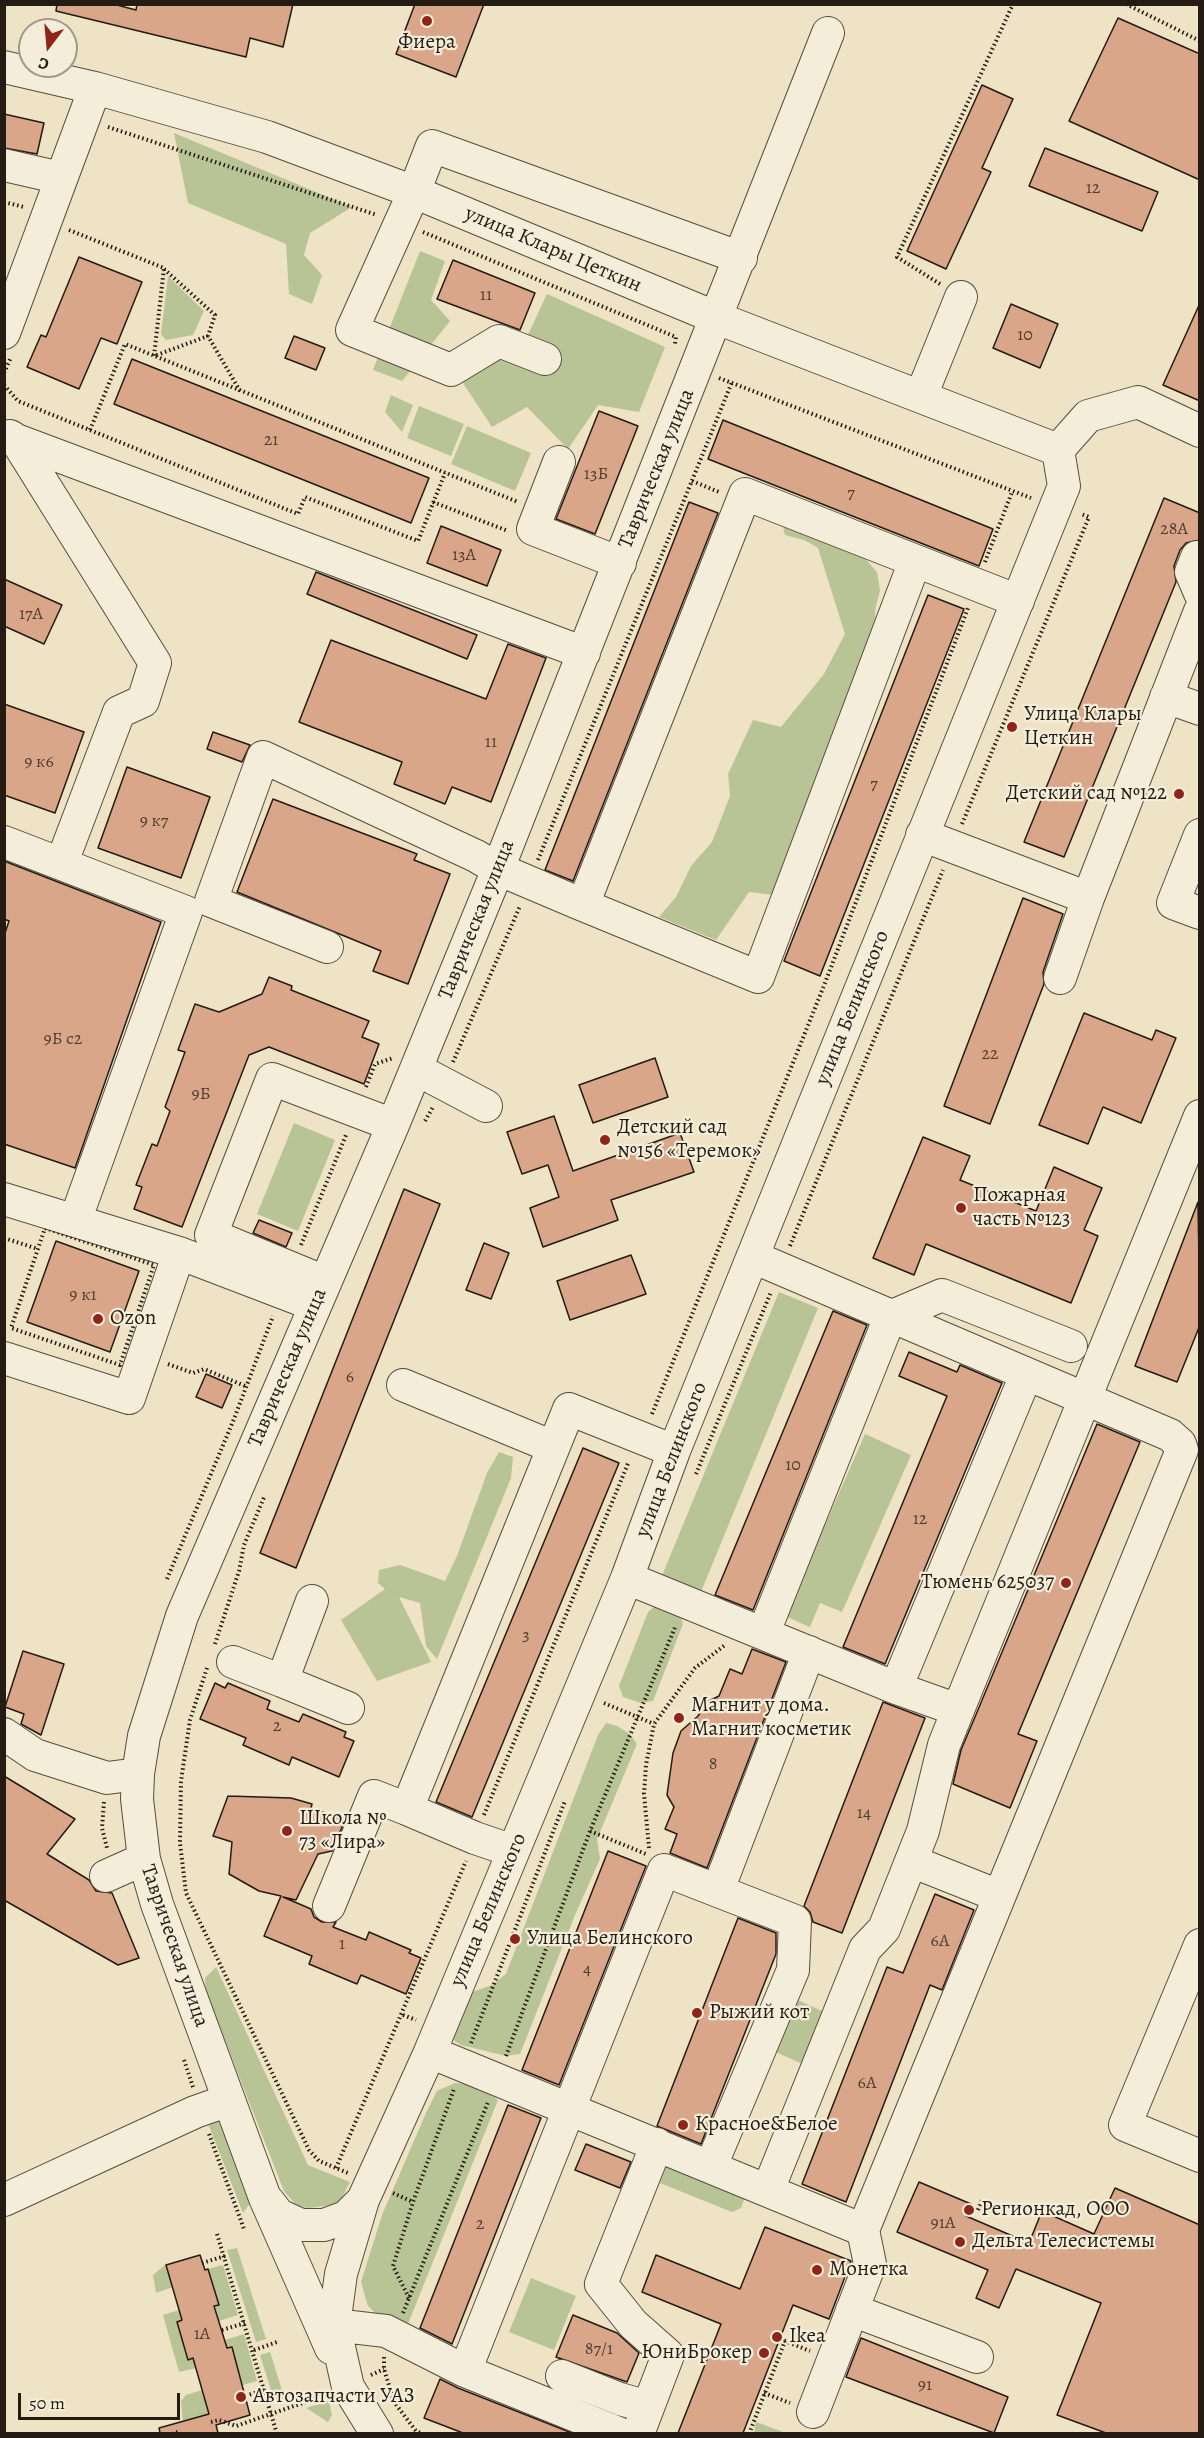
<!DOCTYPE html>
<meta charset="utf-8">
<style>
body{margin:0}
#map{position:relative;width:1204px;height:2438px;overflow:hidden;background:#eee3c5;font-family:Alegreya,serif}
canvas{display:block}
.frame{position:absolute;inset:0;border:6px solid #241b12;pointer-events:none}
.north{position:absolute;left:18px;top:18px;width:60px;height:60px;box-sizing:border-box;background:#f4edd9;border:2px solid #a19989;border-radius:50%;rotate:196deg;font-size:16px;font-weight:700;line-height:24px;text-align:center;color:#241b12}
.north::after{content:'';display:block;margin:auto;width:21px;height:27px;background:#8f2418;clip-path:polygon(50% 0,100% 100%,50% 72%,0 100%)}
.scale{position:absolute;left:18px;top:2393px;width:162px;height:27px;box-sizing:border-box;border:3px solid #241b12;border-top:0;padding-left:8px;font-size:18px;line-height:21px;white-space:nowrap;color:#241b12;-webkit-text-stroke:4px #f4edd9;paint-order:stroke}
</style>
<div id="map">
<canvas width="1204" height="2438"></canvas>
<div class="frame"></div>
<div class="north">С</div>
<div class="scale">50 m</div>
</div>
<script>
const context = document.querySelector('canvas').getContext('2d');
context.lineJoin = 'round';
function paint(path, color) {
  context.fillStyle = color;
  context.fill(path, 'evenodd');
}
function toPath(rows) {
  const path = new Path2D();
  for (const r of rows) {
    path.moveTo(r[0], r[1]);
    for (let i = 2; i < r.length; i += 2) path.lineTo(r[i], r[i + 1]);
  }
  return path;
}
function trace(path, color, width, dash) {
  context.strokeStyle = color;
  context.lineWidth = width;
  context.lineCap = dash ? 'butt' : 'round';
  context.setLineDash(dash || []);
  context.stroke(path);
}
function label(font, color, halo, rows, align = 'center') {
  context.font = font + ' Alegreya,serif';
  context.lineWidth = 4.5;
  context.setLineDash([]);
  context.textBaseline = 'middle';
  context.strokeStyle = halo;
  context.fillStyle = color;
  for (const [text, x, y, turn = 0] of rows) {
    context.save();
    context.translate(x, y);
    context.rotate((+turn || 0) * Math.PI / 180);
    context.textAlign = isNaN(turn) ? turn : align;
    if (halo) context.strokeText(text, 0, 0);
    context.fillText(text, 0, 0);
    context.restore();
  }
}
paint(toPath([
 [174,133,352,207,310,233,304,255,322,275,312,304,289,294,286,244,188,203],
 [420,251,445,261,431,300,450,321,402,381,373,370],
 [168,276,204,311,193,335,166,340,161,334],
 [547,294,665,347,639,412,598,405,568,449,527,407,492,427,459,377,525,341],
 [391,395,413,405,402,432,385,412],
 [419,406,464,424,451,456,407,438],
 [467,426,531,453,515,491,451,464],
 [787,521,862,555,877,572,880,590,875,610,877,645,774,895,749,892,716,940,659,917,676,897,691,866,712,842,730,796,728,774,753,720,781,727,824,674,845,634,818,548,804,540,785,535,783,527],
 [294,1123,335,1140,298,1231,257,1214],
 [779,1292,818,1308,700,1594,661,1578],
 [865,1434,911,1455,842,1612,820,1603,810,1627,785,1616],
 [499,1452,513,1457,511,1478,437,1659,426,1646,420,1603,399,1597,431,1662,377,1681,341,1620,385,1589,378,1583,379,1570,400,1565,445,1581,457,1556,487,1473],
 [655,1606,680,1615,683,1624,653,1701,641,1703,623,1697,619,1686,648,1612],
 [606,1723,617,1726,630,1734,637,1744,597,1839,600,1859,575,1915,520,2054,506,2056,461,2045,450,2038,469,1993,492,1985,506,1974,598,1735],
 [216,1967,308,2165,350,2182,341,2200,333,2205,308,2208,296,2205,284,2191,206,1992,205,1978],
 [793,1998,827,2013,805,2065,771,2050],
 [455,2083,478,2085,498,2100,408,2324,385,2322,368,2306,361,2282,382,2215,426,2113,437,2091],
 [218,2120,223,2123,251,2202,243,2213,207,2121],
 [666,2166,745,2197,741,2208,732,2212,660,2183],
 [237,2248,266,2339,256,2342,227,2250],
 [166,2264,173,2287,156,2293,153,2275],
 [223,2265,238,2315,219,2321,215,2306,219,2304,208,2269],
 [531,2278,576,2296,554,2350,509,2332],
 [179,2310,182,2320,178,2322,189,2360,193,2358,196,2368,179,2372,163,2315],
 [244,2334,257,2381,243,2385,232,2348,227,2348,225,2340],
 [270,2352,285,2400,275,2403,260,2355],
 [202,2390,209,2414,183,2422,181,2401,186,2395],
 [329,2401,332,2415,328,2422,306,2408],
 [756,2422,786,2433,754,2433]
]), '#b8c496');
const building = toPath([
 [57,4,113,4,136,10,137,4,293,4,283,47,250,38,246,57,56,11,57,4],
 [415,4,484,4,456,77,396,54,415,4],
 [1118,18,1200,54,1200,180,1069,121,1118,18],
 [982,85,1013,99,982,168,991,172,946,269,907,251,982,85],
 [4,114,44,123,37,154,4,148,4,114],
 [1045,148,1158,192,1142,231,1029,186,1045,148],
 [79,257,142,282,117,344,101,338,79,389,27,367,41,335,46,337,79,257],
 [453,260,535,293,520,330,437,299,453,260],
 [1200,303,1200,401,1163,385,1200,303],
 [1011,304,1058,324,1040,368,993,348,1011,304],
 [294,336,325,348,316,370,285,358,294,336],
 [132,359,429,478,411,523,114,404,132,359],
 [599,411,638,426,595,534,556,519,599,411],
 [723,420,993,529,979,566,708,459,723,420],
 [1164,498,1200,513,1200,540,1186,543,1180,550,1174,566,1176,582,1064,857,1024,842,1164,498],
 [689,502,718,513,573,881,545,870,689,502],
 [441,526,501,550,487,586,427,563,441,526],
 [316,572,477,635,467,659,307,594,316,572],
 [4,579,62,605,44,644,4,626,4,579],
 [928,595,964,609,820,976,784,961,928,595],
 [331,640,486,699,508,644,546,658,491,802,452,787,445,804,394,784,402,762,299,722,331,640],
 [4,704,84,732,55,813,4,795,4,704],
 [213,732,250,745,242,762,207,749,213,732],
 [127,767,210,797,181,878,98,848,127,767],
 [273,799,417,854,414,860,450,874,408,984,373,971,381,951,237,892,273,799],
 [4,861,161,922,75,1168,4,1144,4,936,9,921,4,919,4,861],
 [1023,898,1063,914,1043,972,1044,984,990,1124,944,1106,1023,898],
 [269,977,292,986,291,990,369,1021,362,1037,379,1044,364,1084,269,1047,249,1055,182,1227,134,1209,142,1187,136,1185,152,1144,157,1146,170,1111,165,1107,185,1052,178,1050,195,1004,219,1012,262,994,269,977],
 [1084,1013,1152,1040,1156,1030,1176,1038,1141,1123,1103,1107,1088,1144,1039,1125,1084,1013],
 [655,1058,668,1097,593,1123,579,1085,655,1058],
 [554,1116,573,1171,680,1133,694,1172,611,1200,618,1220,543,1247,530,1208,559,1197,548,1165,522,1174,507,1132,554,1116],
 [923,1137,970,1156,960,1180,1036,1211,1054,1167,1102,1188,1084,1230,1098,1236,1071,1303,926,1244,914,1275,873,1258,923,1137],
 [404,1189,440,1204,296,1568,260,1553,404,1189],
 [1198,1202,1200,1325,1177,1382,1135,1366,1198,1202],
 [259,1220,292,1233,286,1247,253,1233,259,1220],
 [56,1241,139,1271,110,1352,27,1322,56,1241],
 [484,1243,509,1253,491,1299,466,1290,484,1243],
 [631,1255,646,1294,570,1320,557,1281,631,1255],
 [833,1311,867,1325,753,1610,715,1595,833,1311],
 [909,1352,957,1372,960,1365,1002,1383,885,1664,843,1647,947,1396,899,1376,909,1352],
 [206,1374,232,1385,222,1408,196,1397,206,1374],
 [1097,1424,1140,1442,1018,1734,1037,1741,1010,1808,953,1784,961,1750,975,1717,1097,1424],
 [583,1448,619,1463,472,1817,436,1802,583,1448],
 [752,1649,786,1662,707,1868,670,1853,677,1834,665,1829,674,1807,667,1795,673,1753,681,1731,698,1716,707,1702,719,1696,730,1669,742,1674,752,1649],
 [23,1651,64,1664,41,1735,21,1724,24,1714,5,1707,23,1651],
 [215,1683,225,1688,228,1683,270,1701,267,1709,299,1722,303,1714,346,1732,344,1737,354,1741,339,1777,292,1757,289,1765,243,1745,246,1738,200,1719,215,1683],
 [883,1702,925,1718,842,1933,813,1922,810,1912,804,1906,883,1702],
 [4,1776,75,1819,47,1854,89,1880,96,1891,112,1893,139,1958,118,1965,4,1900,4,1776],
 [228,1796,291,1798,312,1804,311,1808,345,1820,332,1851,318,1854,296,1900,283,1897,311,1909,314,1917,322,1922,336,1922,333,1927,366,1940,369,1932,411,1950,409,1953,421,1958,406,1994,361,1975,357,1984,309,1964,312,1956,264,1936,281,1896,259,1891,229,1874,232,1842,213,1836,228,1796],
 [608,1851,646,1866,559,2085,522,2070,608,1851],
 [935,1894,974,1910,942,1990,930,1985,846,2202,802,2184,887,1967,903,1973,935,1894],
 [738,1918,776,1933,776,1954,701,2144,657,2126,738,1918],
 [508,2105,541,2118,452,2344,420,2328,508,2105],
 [586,2144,631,2162,620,2188,575,2170,586,2144],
 [919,2182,971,2204,966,2216,1029,2243,1042,2211,1094,2234,1115,2188,1200,2225,1200,2433,1106,2433,1057,2415,1101,2303,1016,2269,999,2308,976,2298,988,2270,897,2232,919,2182],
 [765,2227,851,2261,829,2319,793,2305,743,2433,678,2433,721,2324,642,2292,656,2255,740,2289,765,2227],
 [200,2255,205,2270,208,2269,219,2305,214,2306,227,2348,232,2347,250,2415,216,2425,218,2433,160,2433,159,2428,209,2414,193,2358,188,2360,177,2322,182,2320,166,2265,200,2255],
 [573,2315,617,2333,639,2353,627,2382,556,2357,573,2315],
 [861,2338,1008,2397,994,2433,846,2377,861,2338],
 [440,2379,458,2388,572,2433,463,2433,424,2418,440,2379]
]);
paint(building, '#d9a68a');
trace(building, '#241b12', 1.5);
const minor = toPath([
 [4,67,95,88,267,137,414,192,717,318,1058,450,1064,486,674,1451,627,1578,430,2052,363,2200,341,2274,334,2325,348,2387,377,2434],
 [4,165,61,178],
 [4,333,95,88],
 [545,359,499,341,451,370,352,330,414,192,432,146,741,258],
 [921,396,961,297],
 [10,436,16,440,155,663,143,701,119,712,62,862],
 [16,440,584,653],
 [1058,450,1088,416,1138,402,1200,431],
 [559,462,533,529,620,563],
 [1197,557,1191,572,1200,593],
 [1166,697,1200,709],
 [922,835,1088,898,1200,611],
 [1200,835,1173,903,1200,913],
 [4,842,186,912,75,1221],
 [583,905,758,977,915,561],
 [327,947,211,901,263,757,476,856,498,869,583,905,745,494,1018,601],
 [1060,978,1088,898],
 [416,1069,486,1106],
 [4,1199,179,1253],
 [753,1257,1170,1435,1180,1444,1182,1450,863,2230],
 [325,1282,211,1235,272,1079,393,1125],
 [4,1358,129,1398,179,1253,315,1305],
 [403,1385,553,1447],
 [627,1578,896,1688,958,1710],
 [312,1601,282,1681,348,1708],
 [764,1632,890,1317,942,1295,1071,1346],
 [233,1662,282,1681],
 [896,1688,1026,1375],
 [4,1734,35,1755,107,1778,138,1774],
 [513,1851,475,1838,407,1809,569,1409,674,1451],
 [911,1861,999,1896],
 [106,1876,144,1859],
 [718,1890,809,1652],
 [329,1906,374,1796,407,1809],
 [1200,1945,1125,2125,1200,2156],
 [430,2052,863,2230,870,2264,813,2412],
 [768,2190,865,1949,884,1929,923,1831,944,1745,958,1710,1200,1116],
 [4,2200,195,2112,229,2100],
 [268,2201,279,2215,301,2225,324,2225,346,2217,363,2200],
 [852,2310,977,2357],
 [334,2325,386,2331,465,2371,621,2434],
 [331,2348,265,2198,157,1904,144,1859,137,1799,138,1774,144,1736,182,1616,393,1125,498,869,828,33],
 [465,2371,664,1870,795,1921,793,1970,711,2166],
 [562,2376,620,2399,648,2407],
 [638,2434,668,2355,633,2324,601,2284,657,2144]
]);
trace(minor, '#564d3f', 34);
trace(toPath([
 [1126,4,1200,41],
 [108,127,377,215],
 [4,202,24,207],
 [69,230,164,268,154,356,208,336],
 [423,232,676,337,675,344],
 [164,269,215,315,208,336,240,391],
 [940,284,897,257,1013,4],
 [4,373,11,357],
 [719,378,1031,498],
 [4,385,18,401,298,514,305,497,418,541,445,473],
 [90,430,125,344,518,502],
 [692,481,719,492],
 [433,502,508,531],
 [985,562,1012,492],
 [962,824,1089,517,1081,514],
 [538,860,732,382],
 [453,1062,520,906],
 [366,1087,375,1064,393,1058],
 [425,1121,433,1107],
 [45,1228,154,1265,120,1365,11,1328,45,1228],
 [4,1238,38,1249],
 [301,1245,346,1135],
 [790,1246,943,870],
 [168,1364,193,1373,204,1369,245,1386],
 [652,1414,825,983,968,608],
 [696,1474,771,1292],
 [167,1579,234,1419,273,1316],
 [215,1644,239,1571,244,1545,265,1495],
 [207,1668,190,1720,181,1781,180,1843,186,1893,309,2150,319,2161,348,2173],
 [604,1703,654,1724],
 [104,1802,102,1828,107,1848],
 [484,1815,629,1461],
 [590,1831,646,1854],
 [649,1848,644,1794,646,1765,654,1724,695,1668,725,1645],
 [403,2015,416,2020],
 [471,2043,565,1801],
 [506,2056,590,1831,676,1625],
 [184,2060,193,2087],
 [209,2134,244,2229],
 [336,2168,466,1861],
 [393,2193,413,2202],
 [969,2210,978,2210,983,2198],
 [217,2234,277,2434],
 [202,2263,225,2256],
 [409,2298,393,2266,413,2202,454,2089],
 [403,2313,488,2102],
 [222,2330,245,2323],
 [780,2339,810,2351],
 [254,2350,277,2342],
 [384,2357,384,2369,394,2402,416,2431,423,2434],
 [371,2375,384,2369],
 [764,2393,790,2403],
 [241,2397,265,2390],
 [211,2422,219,2420,236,2426,326,2395],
 [172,2434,180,2431],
 [749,2434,785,2341]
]), '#241b12', 4, [1.5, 3]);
trace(minor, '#f4edd9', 32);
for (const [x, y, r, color] of [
 [427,21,6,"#8f2418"],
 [1012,727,6,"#8f2418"],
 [1179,794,6,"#8f2418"],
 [605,1140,6,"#8f2418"],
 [961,1208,6,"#8f2418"],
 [98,1319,6,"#8f2418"],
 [1066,1583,6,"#8f2418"],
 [679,1718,6,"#8f2418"],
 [287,1831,6,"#8f2418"],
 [515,1939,6,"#8f2418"],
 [697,2013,6,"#8f2418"],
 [683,2125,6,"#8f2418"],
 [969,2210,6,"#8f2418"],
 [960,2242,6,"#8f2418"],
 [817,2270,6,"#8f2418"],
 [777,2337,6,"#8f2418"],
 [764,2353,6,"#8f2418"],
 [241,2397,6,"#8f2418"]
]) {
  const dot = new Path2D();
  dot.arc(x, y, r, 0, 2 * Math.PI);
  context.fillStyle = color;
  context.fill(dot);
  trace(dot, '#f4edd9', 2);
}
label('18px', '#513e30', null, [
 ["12",1093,189],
 ["11",486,296],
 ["10",1025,336],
 ["21",271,441],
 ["13Б",596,475],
 ["7",851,494],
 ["28А",1174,530],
 ["13А",464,556],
 ["17А",31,615],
 ["11",491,743],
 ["9 к6",39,763],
 ["7",874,785],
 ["9 к7",154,822],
 ["9Б с2",63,1040],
 ["22",990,1055],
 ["9Б",201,1095],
 ["9 к1",83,1296],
 ["6",350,1378],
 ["10",793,1466],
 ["12",920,1520],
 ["3",526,1636],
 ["2",277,1727],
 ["8",713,1765],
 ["14",864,1814],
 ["6А",940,1942],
 ["1",342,1945],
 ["4",587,1970],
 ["6А",867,2084],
 ["91А",943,2224],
 ["2",480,2225],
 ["1А",202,2335],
 ["87/1",599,2350],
 ["91",925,2386]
]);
label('21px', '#241b12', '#f4edd9', [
 ["Фиера",427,43,"center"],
 ["Улица Клары",1024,715],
 ["Цеткин",1024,739],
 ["Детский сад №122",1167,794,"right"],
 ["Детский сад",617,1128],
 ["№156 «Теремок»",617,1152],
 ["Пожарная",973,1196],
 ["часть №123",973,1220],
 ["Ozon",110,1319],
 ["Тюмень 625037",1054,1583,"right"],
 ["Магнит у дома.",691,1706],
 ["Магнит косметик",691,1730],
 ["Школа №",299,1819],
 ["73 «Лира»",299,1843],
 ["Улица Белинского",527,1939],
 ["Рыжий кот",709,2013],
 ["Красное&Белое",695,2125],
 ["Регионкад, ООО",981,2210],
 ["Дельта Телесистемы",972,2242],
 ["Монетка",829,2270],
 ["Ikea",789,2337],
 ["ЮниБрокер",752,2353,"right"],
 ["Автозапчасти УАЗ",253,2397]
], 'left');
label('21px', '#241b12', '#f4edd9', [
 ["улица Клары Цеткин",553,250,23],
 ["Таврическая улица",657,469,-68],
 ["Таврическая улица",477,920,-68],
 ["улица Белинского",853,1008,-68],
 ["Таврическая улица",288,1368,-67],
 ["улица Белинского",672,1460,-69],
 ["улица Белинского",489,1910,-67],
 ["Таврическая улица",174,1946,71]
]);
</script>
